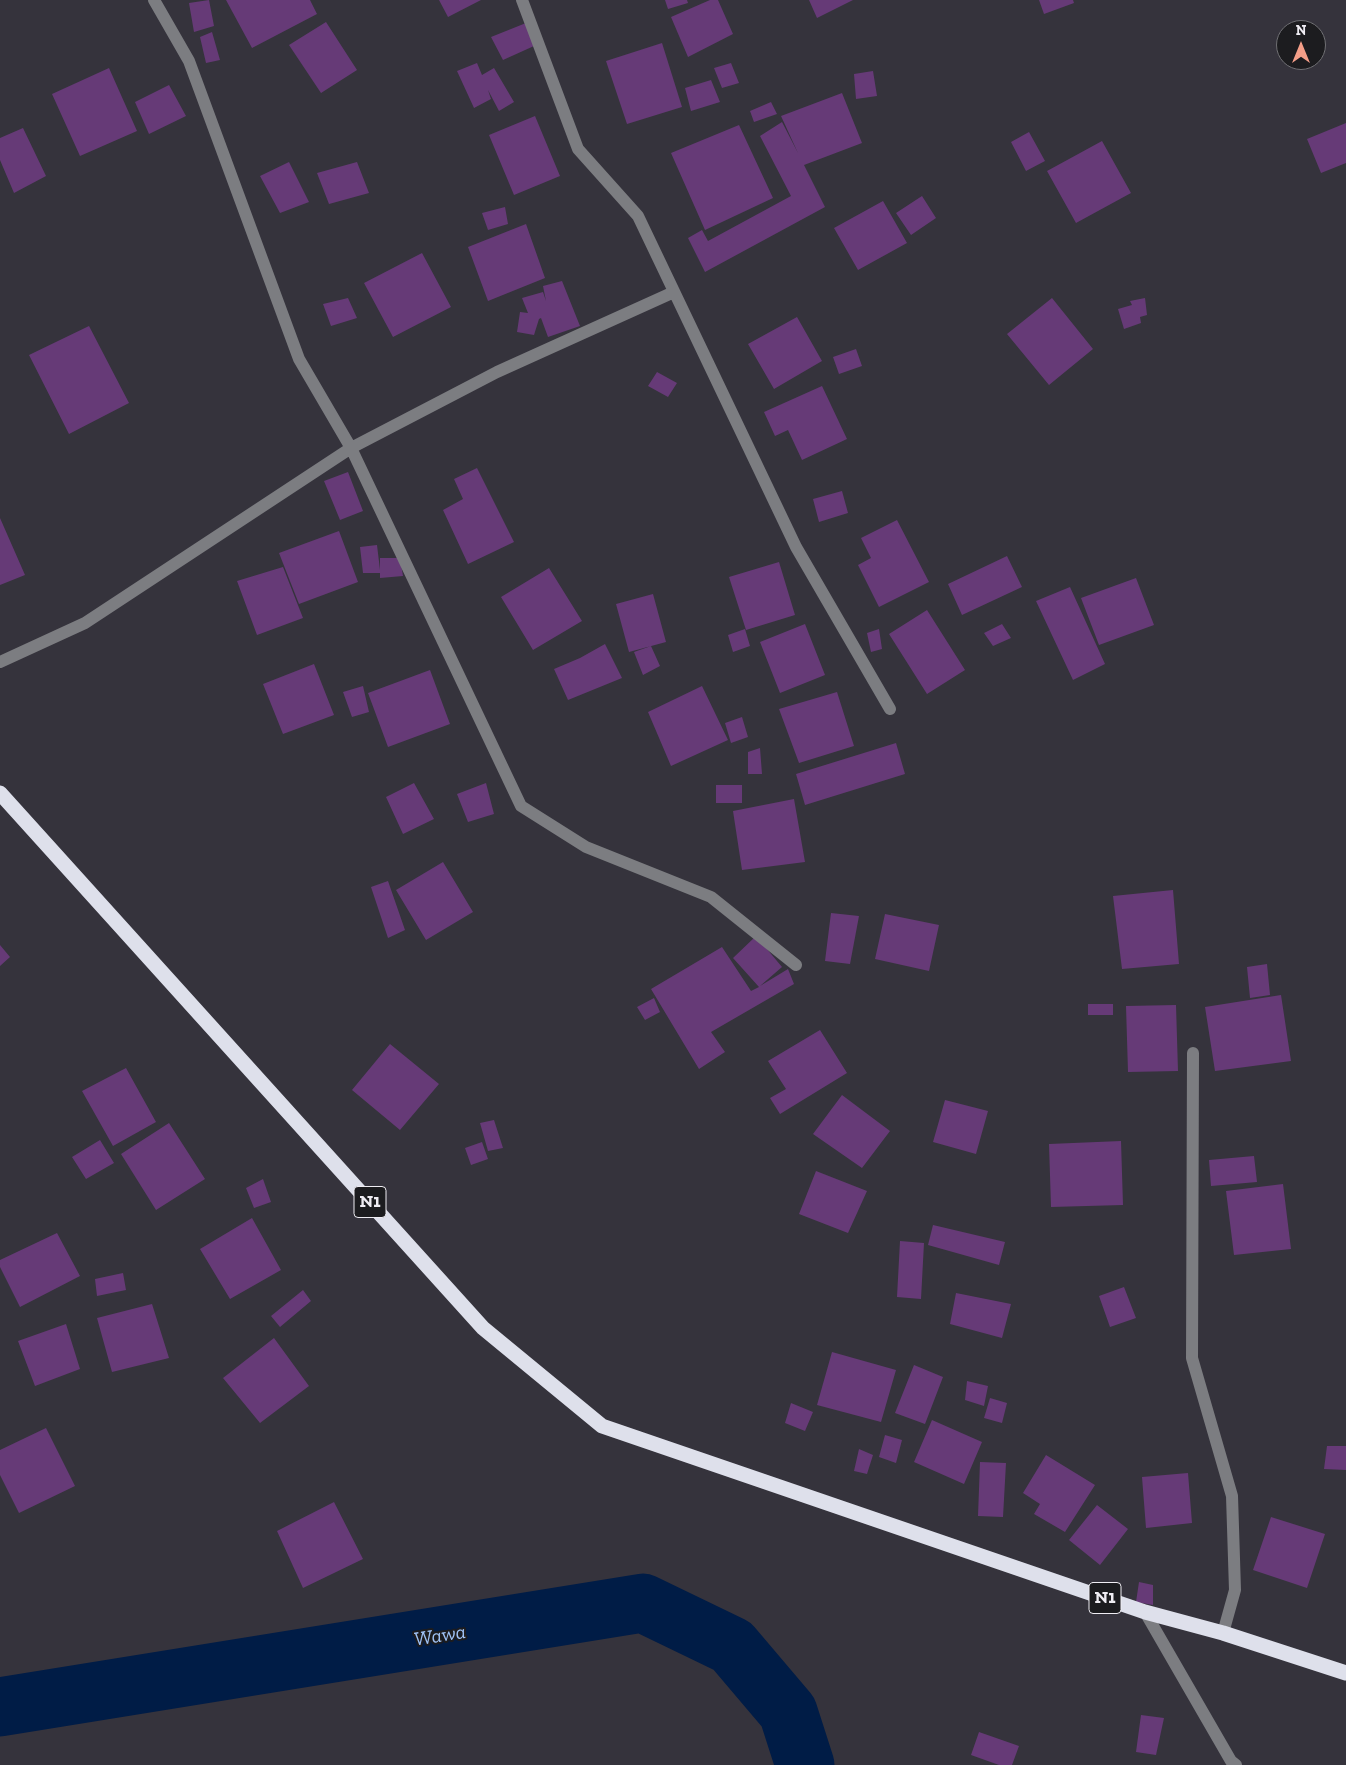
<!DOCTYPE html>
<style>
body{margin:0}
#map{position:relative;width:1346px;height:1765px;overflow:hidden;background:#35333c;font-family:"Zilla Slab",serif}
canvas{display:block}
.north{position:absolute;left:1276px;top:20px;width:50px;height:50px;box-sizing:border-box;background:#1c1c1f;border:1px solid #707074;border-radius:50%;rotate:0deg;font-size:14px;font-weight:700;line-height:20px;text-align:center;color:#efedf3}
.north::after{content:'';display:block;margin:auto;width:18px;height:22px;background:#f49e88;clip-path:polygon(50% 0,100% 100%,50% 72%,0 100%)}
</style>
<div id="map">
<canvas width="1346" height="1765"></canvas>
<div class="north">N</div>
</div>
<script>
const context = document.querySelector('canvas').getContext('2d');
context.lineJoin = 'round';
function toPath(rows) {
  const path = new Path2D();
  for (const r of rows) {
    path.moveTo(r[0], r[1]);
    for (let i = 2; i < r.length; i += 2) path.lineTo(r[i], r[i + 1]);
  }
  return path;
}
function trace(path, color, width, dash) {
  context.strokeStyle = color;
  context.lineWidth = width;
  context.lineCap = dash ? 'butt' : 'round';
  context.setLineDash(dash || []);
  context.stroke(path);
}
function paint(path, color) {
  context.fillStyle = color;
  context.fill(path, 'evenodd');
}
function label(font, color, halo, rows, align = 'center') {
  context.font = font + ' "Zilla Slab",serif';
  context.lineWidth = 4;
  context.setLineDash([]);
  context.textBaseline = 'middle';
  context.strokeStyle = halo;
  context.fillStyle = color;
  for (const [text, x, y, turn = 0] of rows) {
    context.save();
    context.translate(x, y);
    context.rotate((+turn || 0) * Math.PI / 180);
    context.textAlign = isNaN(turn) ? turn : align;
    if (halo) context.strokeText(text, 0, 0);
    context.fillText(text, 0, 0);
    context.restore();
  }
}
trace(toPath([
 [0,1707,643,1603,732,1646,788,1712,805,1765]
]), '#001c46', 59);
paint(toPath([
 [209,0,214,26,194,32,189,3],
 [226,0,310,0,317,14,252,48],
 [439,0,481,0,448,17],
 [665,0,687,0,688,3,668,9],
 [710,0,718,0,733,34,688,57,671,17],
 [809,0,853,0,817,18],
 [1039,0,1073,0,1074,3,1044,14],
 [326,22,357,70,321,93,289,45],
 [526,23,534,46,503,60,491,37],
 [212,32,220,60,206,63,200,37],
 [662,43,682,107,627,124,606,61],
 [477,63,482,75,494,68,514,102,499,111,488,90,491,99,474,108,457,71],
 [731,63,739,83,722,88,714,68],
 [109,68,137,131,80,156,52,94],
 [873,71,877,96,856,99,854,74],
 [711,80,720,102,691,111,685,88],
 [169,85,186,116,149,134,135,102],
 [842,93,862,143,804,165,825,207,705,272,688,238,702,230,708,241,791,196,760,136,782,122,798,153,781,116],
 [771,102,777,114,754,122,750,111],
 [535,116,560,176,514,195,489,135],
 [1346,123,1346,163,1321,173,1307,139],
 [739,125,773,198,705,230,671,153],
 [23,128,46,176,14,193,0,160,0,138],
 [1029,132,1045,161,1026,171,1011,142],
 [1102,141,1131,193,1076,223,1047,171],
 [289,162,309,202,280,213,260,176],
 [357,162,369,193,329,204,317,173],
 [922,196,936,218,911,235,896,213],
 [883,201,907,243,858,270,834,228],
 [505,207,508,224,488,230,482,213],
 [526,224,545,278,488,301,468,247],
 [422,253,451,307,393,337,364,283],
 [562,281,580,326,548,337,541,318,539,319,534,335,517,332,520,312,528,313,522,298,543,292,546,301,543,286],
 [348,298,357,318,331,326,323,304],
 [1052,298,1093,349,1049,385,1007,334],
 [1145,298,1147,315,1140,317,1141,323,1124,329,1118,309,1132,305,1130,301],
 [797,317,822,361,774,389,748,344],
 [89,326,129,403,69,434,29,355],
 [856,349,862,366,839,374,833,357],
 [657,372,677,383,668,397,648,386],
 [822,386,847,439,802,460,788,430,775,436,764,412],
 [477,468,514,542,468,564,443,510,463,499,454,479],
 [348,472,363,511,340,520,324,481],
 [842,491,848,513,819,522,813,499],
 [0,518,25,575,0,585],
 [897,520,929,582,879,607,858,565,871,558,861,538],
 [339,531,358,582,299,604,279,553],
 [377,545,380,570,380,558,400,558,403,576,380,578,380,573,363,573,360,547],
 [1007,556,1022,587,962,615,948,584],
 [779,562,795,615,746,630,729,577],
 [283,567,303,618,257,635,237,581],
 [549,568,582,621,533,650,501,597],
 [1136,578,1154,625,1099,645,1081,598],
 [1070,587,1105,664,1073,680,1036,601],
 [653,594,666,642,629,652,616,604],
 [927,610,965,670,927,694,889,634],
 [805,624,825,675,780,693,760,642],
 [1002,624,1011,638,993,646,984,633],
 [745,629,750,646,733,652,728,635],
 [879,629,882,649,871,652,867,633],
 [605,644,622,678,568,700,554,669,580,658],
 [651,646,660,666,643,675,634,652],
 [314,664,334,715,283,734,263,684],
 [430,670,450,724,388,747,368,693],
 [363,686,369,712,352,717,343,692],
 [702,686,728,740,671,766,648,712],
 [837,692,854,746,799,763,779,709],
 [742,717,748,737,731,743,725,723],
 [896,743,905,774,805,805,796,774],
 [760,748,762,774,748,774,748,752],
 [414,783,434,819,403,834,386,797],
 [486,783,494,814,468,822,457,794],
 [716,785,742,785,742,803,716,803],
 [794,799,805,862,742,870,733,811],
 [443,862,473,912,426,940,396,890],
 [388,881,405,930,388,938,371,887],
 [1173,890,1179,964,1122,969,1113,896],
 [831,913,859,916,850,964,825,961],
 [885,914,939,925,929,971,875,959],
 [756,936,782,967,760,986,788,969,794,984,711,1032,725,1052,699,1069,651,989,722,947,751,991,759,987,733,958],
 [0,945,10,957,0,966],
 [1267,964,1270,995,1250,998,1247,967],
 [1281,995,1291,1061,1215,1071,1205,1007],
 [654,998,660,1012,645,1020,637,1007],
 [1088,1004,1113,1004,1113,1015,1088,1015],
 [1176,1005,1178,1071,1128,1072,1126,1006],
 [820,1030,847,1073,780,1114,770,1098,786,1089,768,1061],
 [390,1044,439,1084,400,1130,352,1090],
 [126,1068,156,1122,113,1146,82,1091],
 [842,1095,890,1131,862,1168,813,1134],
 [945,1100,988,1111,976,1154,933,1142],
 [494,1120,503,1148,488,1151,480,1123],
 [169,1123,205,1179,156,1210,121,1154],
 [100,1140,114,1163,86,1179,72,1157],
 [1121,1141,1123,1205,1051,1207,1049,1144],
 [482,1142,488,1159,471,1165,465,1148],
 [1254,1156,1257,1182,1211,1186,1209,1160],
 [816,1171,867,1191,848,1233,799,1214],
 [263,1179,271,1202,254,1208,246,1188],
 [1283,1184,1291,1249,1234,1255,1226,1191],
 [252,1218,281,1270,230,1299,200,1249],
 [933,1225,1005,1242,999,1265,928,1245],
 [57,1233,80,1276,20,1307,0,1267,0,1260],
 [900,1241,924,1243,921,1299,897,1297],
 [123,1273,126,1290,97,1296,95,1279],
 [1124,1287,1136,1318,1110,1327,1099,1296],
 [303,1290,311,1301,280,1327,271,1316],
 [956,1293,1011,1304,1002,1338,950,1324],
 [152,1304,169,1358,112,1372,97,1318],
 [66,1324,80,1369,35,1386,18,1341],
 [274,1338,309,1386,260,1423,223,1378],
 [832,1352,896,1370,881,1422,817,1405],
 [914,1365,943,1377,925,1424,895,1413],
 [967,1381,988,1386,984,1406,965,1400],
 [990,1398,1007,1403,1002,1423,984,1418],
 [791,1403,813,1412,805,1431,785,1423],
 [932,1420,982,1442,964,1484,914,1462],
 [46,1428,75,1486,19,1513,0,1475,0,1450],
 [885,1435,902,1440,896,1463,879,1457],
 [1327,1446,1346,1446,1346,1470,1324,1469],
 [859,1449,873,1455,867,1474,854,1471],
 [1046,1455,1095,1485,1065,1532,1034,1514,1040,1504,1023,1493],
 [980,1462,1006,1463,1003,1517,978,1516],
 [1188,1473,1192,1523,1146,1528,1142,1477],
 [334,1502,363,1559,303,1588,277,1531],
 [1097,1505,1128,1529,1100,1565,1069,1540],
 [1271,1517,1325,1534,1307,1588,1253,1570],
 [1139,1582,1153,1585,1153,1605,1136,1602],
 [1141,1715,1164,1718,1156,1755,1136,1752],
 [979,1732,1019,1746,1012,1765,999,1765,971,1755]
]), '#663a77');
trace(toPath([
 [154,0,189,61,299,359,351,448,521,806,586,847,711,897,796,965],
 [522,0,578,149,638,216,796,547,890,709],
 [0,662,85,623,351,448,497,372,674,292],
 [1193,1053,1192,1358,1232,1496,1235,1590,1223,1633],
 [1145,1612,1231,1761,1236,1765]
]), '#7c7d81', 12);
trace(toPath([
 [0,793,483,1328,602,1426,1145,1612,1223,1633,1346,1673]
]), '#dee0eb', 15);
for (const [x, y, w] of [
 [370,1202,32],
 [1105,1598,32]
]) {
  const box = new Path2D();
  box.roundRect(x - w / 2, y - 15.5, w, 31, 4);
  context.fillStyle = '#1c1c1f';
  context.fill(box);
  trace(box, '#efedf3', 1);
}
label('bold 18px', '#efedf3', null, [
 ["N1",370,1202],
 ["N1",1105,1598]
]);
label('italic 20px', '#9fc2f6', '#1c1c1f', [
 ["Wawa",440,1636,-9]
]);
</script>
